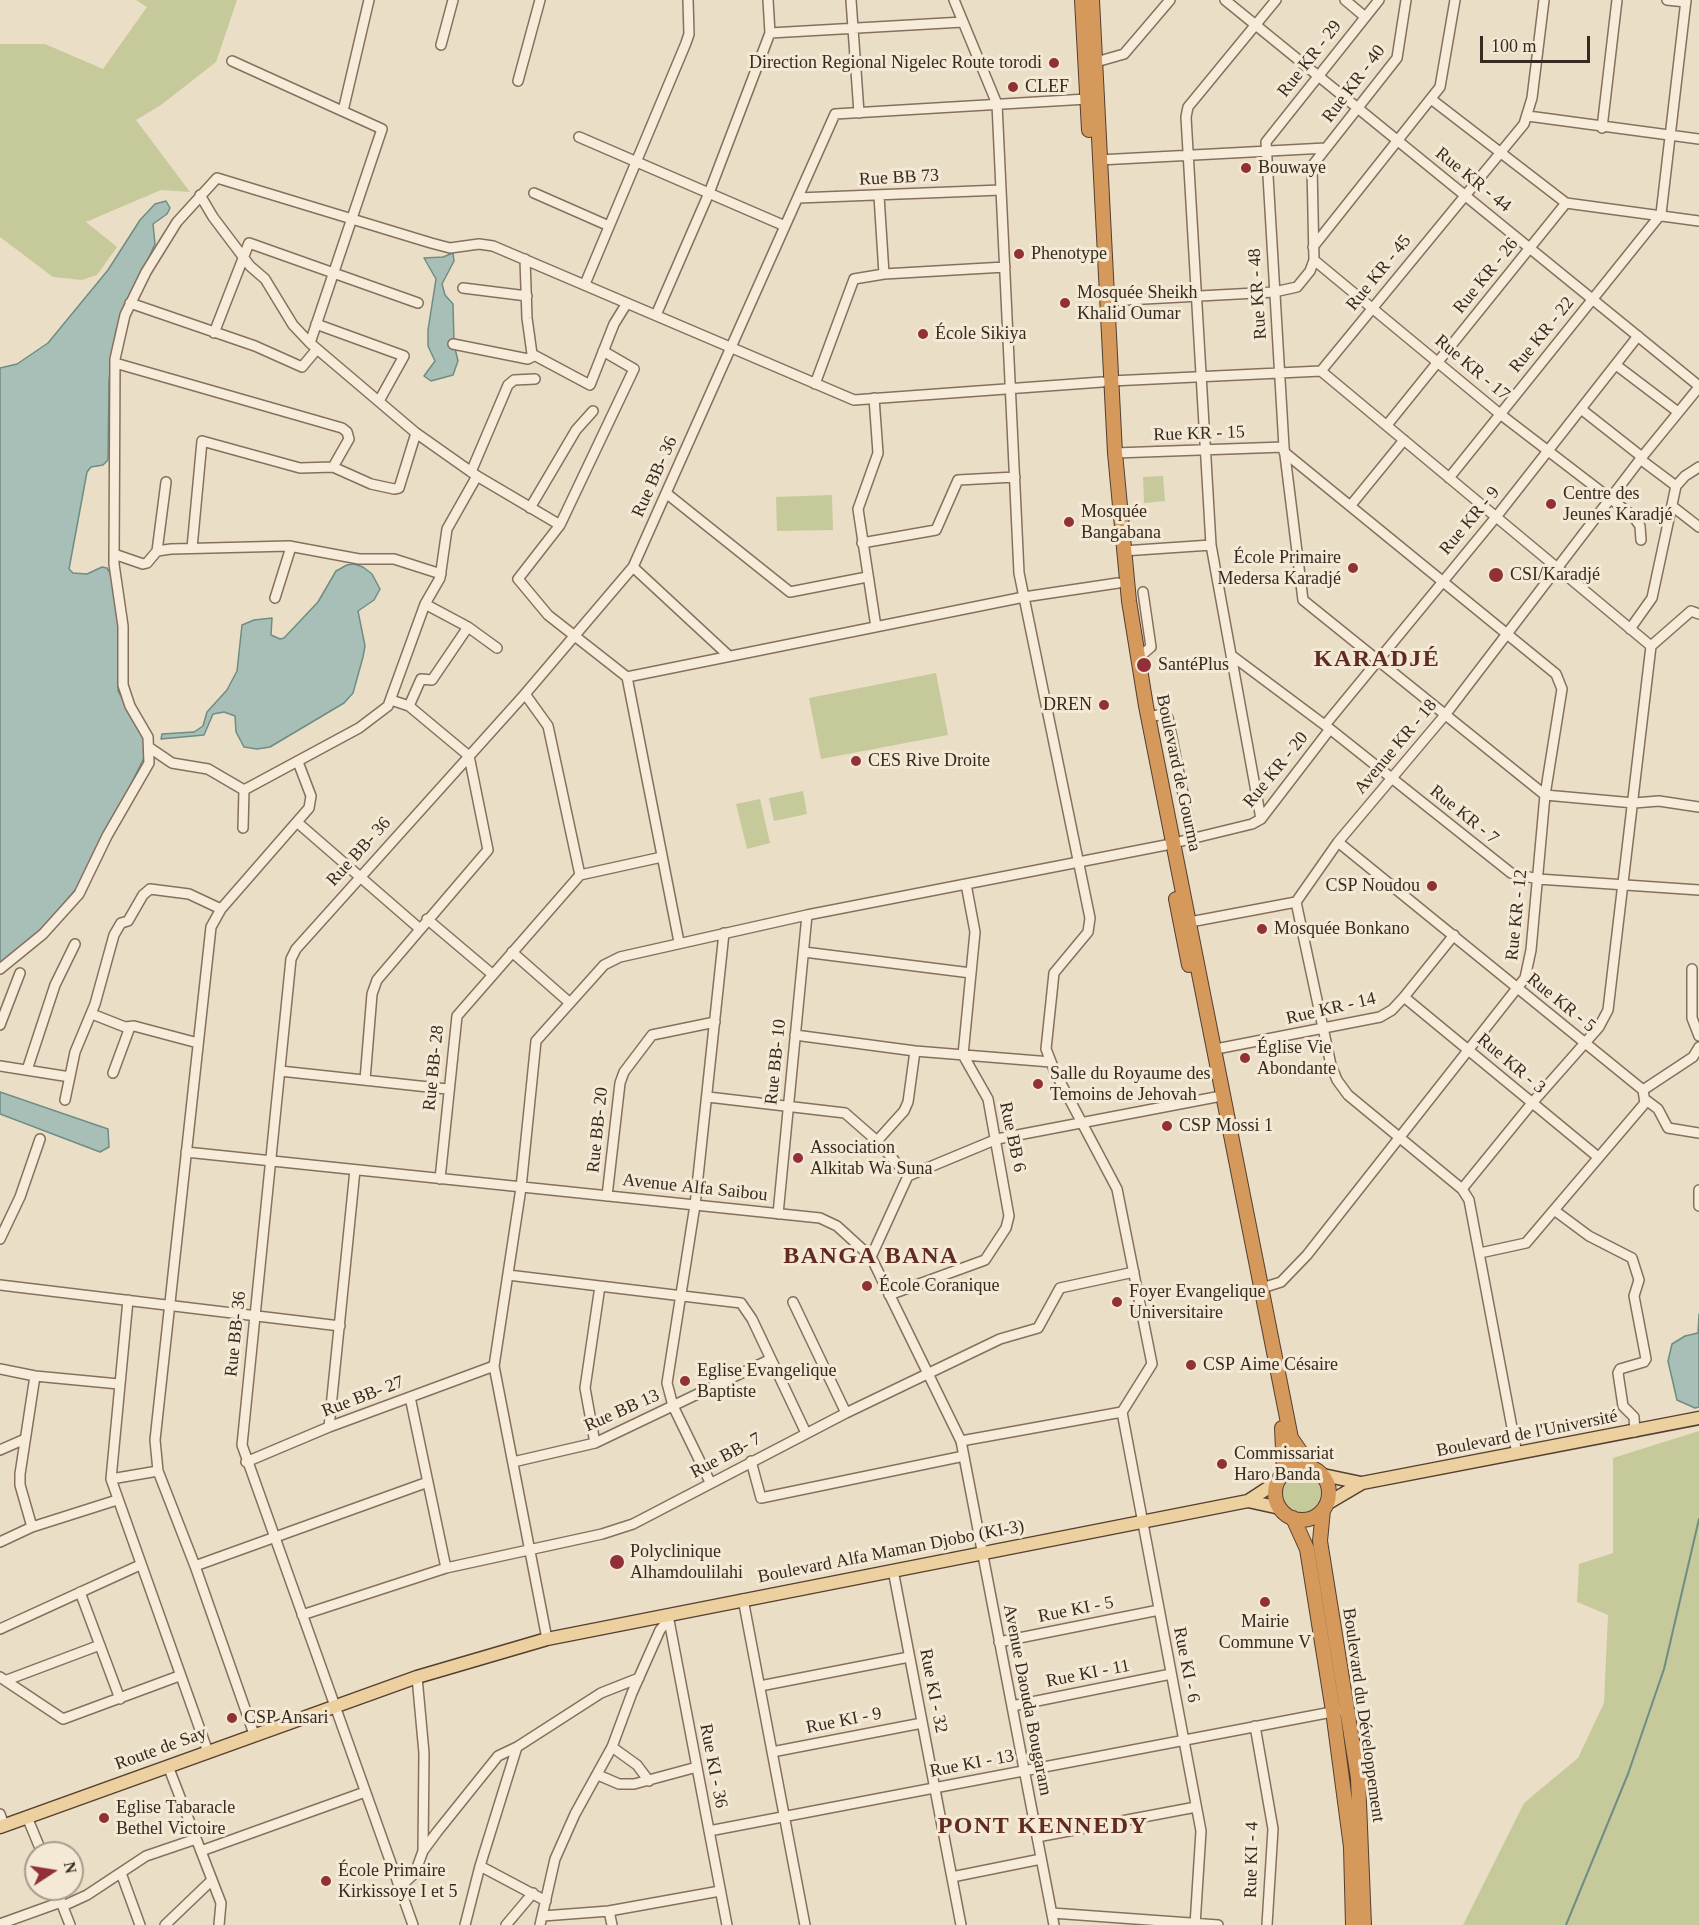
<!DOCTYPE html>
<meta charset="utf-8">
<style>
body{margin:0}
#map{position:relative;width:1699px;height:1925px;overflow:hidden;background:#ebdec6;font-family:Georgia,serif}
canvas{display:block}
.north{position:absolute;left:24px;top:1841px;width:60px;height:60px;box-sizing:border-box;background:#f3e9d5;border:2px solid #a89d8d;border-radius:50%;rotate:78deg;font-size:16px;font-weight:700;line-height:24px;text-align:center;color:#372a20}
.north::after{content:'';display:block;margin:auto;width:21px;height:27px;background:#913137;clip-path:polygon(50% 0,100% 100%,50% 72%,0 100%)}
.scale{position:absolute;left:1480px;top:36px;width:110px;height:27px;box-sizing:border-box;border:3px solid #372a20;border-top:0;padding-left:8px;font-size:18px;line-height:21px;white-space:nowrap;color:#372a20;-webkit-text-stroke:4px #f3e9d5;paint-order:stroke}
</style>
<div id="map">
<canvas width="1699" height="1925"></canvas>
<div class="north">N</div>
<div class="scale">100 m</div>
</div>
<script>
const context = document.querySelector('canvas').getContext('2d');
context.lineJoin = 'round';
function paint(path, color) {
  context.fillStyle = color;
  context.fill(path, 'evenodd');
}
function toPath(rows) {
  const path = new Path2D();
  for (const r of rows) {
    if (r.length === 3) {
      path.moveTo(r[0] + r[2], r[1]);
      path.arc(r[0], r[1], r[2], 0, 2 * Math.PI);
      continue;
    }
    path.moveTo(r[0], r[1]);
    for (let i = 2; i < r.length; i += 2) path.lineTo(r[i], r[i + 1]);
  }
  return path;
}
function trace(path, color, width, dash) {
  context.strokeStyle = color;
  context.lineWidth = width;
  context.lineCap = dash ? 'butt' : 'round';
  context.setLineDash(dash || []);
  context.stroke(path);
}
function label(font, color, halo, rows, align = 'center') {
  context.font = font + ' Georgia,serif';
  context.lineWidth = 6;
  context.setLineDash([]);
  context.textBaseline = 'middle';
  context.strokeStyle = halo;
  context.fillStyle = color;
  for (const [text, x, y, turn = 0] of rows) {
    context.save();
    context.translate(x, y);
    context.rotate((+turn || 0) * Math.PI / 180);
    context.textAlign = isNaN(turn) ? turn : align;
    if (halo) context.strokeText(text, 0, 0);
    context.fillText(text, 0, 0);
    context.restore();
  }
}
paint(toPath([
 [136,0,237,0,216,62,161,105,136,120,190,192,161,190,86,222,117,247,97,275,82,280,53,277,0,237,0,44,45,44,103,69,147,7],
 [1163,476,1165,501,1144,503,1143,477],
 [832,495,833,530,777,531,776,497],
 [936,673,948,735,821,759,809,698],
 [803,791,807,814,774,821,769,798],
 [760,799,770,843,747,849,736,804],
 [1699,1431,1699,1925,1463,1925,1524,1803,1578,1758,1604,1703,1608,1615,1577,1602,1579,1564,1613,1553,1613,1458],
 [1301,1494,20]
]), '#c6c99a');
const water = toPath([
 [166,201,170,208,167,214,153,224,155,244,116,330,109,380,108,460,103,465,91,467,87,472,69,569,73,573,87,574,102,567,107,568,113,578,120,633,118,691,146,741,146,754,82,882,46,925,0,964,0,368,17,364,48,343,108,270,140,220,155,204,166,201],
 [453,253,454,261,442,284,445,295,453,304,454,344,458,361,453,375,431,381,424,376,435,361,428,346,428,330,436,279,424,258,443,257,453,253],
 [354,564,363,567,372,574,380,589,374,600,358,611,365,646,363,657,353,693,344,703,270,747,257,749,244,747,236,732,235,716,224,712,213,714,204,735,161,739,162,734,194,732,203,726,207,712,227,690,237,671,242,625,254,620,272,618,271,635,280,639,284,638,318,602,336,571,347,565,354,564],
 [0,1092,108,1129,109,1147,100,1152,0,1114,0,1092],
 [1699,1314,1699,1407,1695,1408,1677,1400,1668,1361,1672,1344,1685,1336,1698,1333,1699,1314]
]);
paint(water, '#a7bfb7');
trace(water, '#6e8d84', 1.5);
trace(toPath([
 [1566,1925,1628,1774,1664,1669,1699,1519]
]), '#6e8d84', 2);
const minor = toPath([
 [851,0,859,113],
 [954,0,997,104,1019,573,1090,918,1088,932,1054,973,1046,1049,1055,1072,1117,1189,1152,1364,1122,1412,961,1441],
 [1225,0,1699,386],
 [1345,0,1364,16],
 [1379,0,1266,142,1284,447,1303,600,1545,795,1634,803,1659,801,1699,807],
 [1667,0,1686,2],
 [770,33,963,22],
 [441,45,453,0],
 [232,61,382,129,310,343],
 [1096,62,1124,54,1170,0],
 [518,81,540,0],
 [1431,99,1566,203,1699,221],
 [343,111,369,0],
 [1528,116,1699,139],
 [1602,128,1617,0],
 [579,137,785,226],
 [1099,160,1326,148],
 [534,193,609,226],
 [200,195,213,217,250,266,265,279,293,325,310,343,416,433,477,476,560,525],
 [879,196,884,274],
 [798,198,1001,190],
 [1313,247,1440,87,1455,0],
 [525,259,527,318,532,354,590,385,614,324,627,303],
 [1314,260,1500,414,1633,516,1640,526,1641,540],
 [585,284,686,43,689,34,688,0],
 [463,288,527,296],
 [1107,301,1274,292,1297,287,1310,271,1314,260,1312,166,1397,58,1406,0],
 [130,303,255,346,302,367,317,349],
 [656,315,709,193,770,33,768,0],
 [316,324,404,356,379,401],
 [214,333,249,243,418,303],
 [453,344,528,359,534,356],
 [603,351,634,369,560,525,518,579,548,615,627,677,679,942],
 [115,363,342,428,347,432,349,439,333,467],
 [1616,365,1678,412],
 [1321,371,1651,646],
 [1111,381,1321,371,1524,124,1532,98,1544,0],
 [815,384,854,279,884,274,1005,267],
 [874,398,878,453,858,509,876,627],
 [1581,409,1642,457],
 [1387,425,1566,203],
 [1115,453,1284,447],
 [471,472,508,385,514,380,535,379],
 [1449,478,1661,214,1686,0],
 [1676,486,1685,476,1699,467],
 [666,493,790,592,867,577],
 [1351,505,1404,440],
 [1672,506,1699,527],
 [530,508,576,430,593,411],
 [862,543,936,530,958,480,1015,477],
 [192,548,202,441,300,468,333,467,371,484,394,489,399,488,416,433],
 [157,551,166,482],
 [1123,551,1211,545],
 [114,554,143,564,147,563,157,551,171,549,289,546,359,559,394,559,441,574],
 [633,567,729,656],
 [275,598,291,547],
 [468,627,497,648],
 [1630,629,1652,598,1676,486,1640,459],
 [1231,655,1330,729,1511,873,1538,879,1699,890],
 [1137,659,1151,647,1143,592],
 [627,677,1024,597,1118,583],
 [391,700,409,706,421,679,432,680,468,627,425,604],
 [1148,717,1164,714,1168,718,1192,839],
 [1325,725,1496,517,1638,336],
 [150,748,172,763,208,769,244,790],
 [1261,819,1211,545,1186,117,1188,107,1276,0],
 [298,823,420,929],
 [243,828,244,790,359,728,388,706,425,604,440,578,447,529,477,476],
 [1338,842,1643,1090,1645,1103,1554,1210],
 [1174,843,1252,824,1261,819,1330,729],
 [580,875,662,857],
 [1296,902,1331,1065,1337,1080,1348,1095,1462,1189,1469,1200,1517,1454],
 [427,919,492,974],
 [1190,922,1296,902,1338,842,1445,715,1642,457,1699,387],
 [512,952,570,1003],
 [804,952,971,973],
 [0,969,43,934,79,894,107,836,149,763,148,737,130,706,123,685,123,626,114,564,115,359,125,315,146,272,177,222,217,178,431,243,450,248,479,244,493,246,854,400,1102,382],
 [1692,969,1692,1018,1699,1036],
 [1404,997,1598,1157],
 [92,1014,125,1027,134,1026,198,1043],
 [0,1025,20,973],
 [795,1035,915,1051,1051,1062],
 [1216,1049,1380,1017,1392,1010,1404,997,1454,935],
 [0,1066,70,1077],
 [27,1070,55,985,75,944],
 [280,1071,447,1089],
 [113,1073,130,1027],
 [365,1080,372,994,377,980,488,850,469,756,409,706],
 [1643,1090,1693,1057,1699,1047],
 [708,1097,845,1113,877,1141,908,1176],
 [65,1100,75,1052,95,1004,114,935,121,923,128,921,143,895,150,889,189,894,221,909],
 [1646,1100,1658,1109,1668,1128,1699,1133],
 [877,1141,904,1111,908,1102,915,1051],
 [186,1152,820,1218,837,1226,871,1257,961,1441,1054,1925],
 [440,1179,457,1016,580,875,548,726,525,694],
 [1462,1189,1532,1103,1599,1027,1608,1010,1651,646,1691,611,1699,614],
 [1699,1190,1699,1206],
 [607,1196,620,1083,624,1072,652,1035,715,1022],
 [778,1214,807,915],
 [0,1239,20,1197,40,1139],
 [1480,1253,1526,1243,1554,1210,1589,1236,1632,1258,1639,1280,1634,1296,1646,1359,1644,1362,1620,1369,1618,1373,1623,1406,1634,1417,1635,1432],
 [871,1257,908,1176,997,1139,1216,1097],
 [508,1275,741,1303,752,1319,806,1433],
 [0,1285,340,1326],
 [1262,1288,1281,1282,1307,1255,1525,978,1531,950,1545,795,1562,689,1556,674,1284,452],
 [889,1295,985,1260,1006,1228,1009,1216,988,1099,963,1055,975,932,966,884],
 [128,1300,111,1479,208,1752],
 [793,1302,846,1413],
 [0,1369,35,1376,119,1384],
 [410,1397,446,1568],
 [1122,1412,1201,1831,1195,1925],
 [329,1427,355,1170],
 [595,1443,585,1388,600,1286],
 [0,1450,25,1439],
 [751,1461,761,1498,964,1456],
 [246,1462,329,1427,494,1366],
 [513,1462,595,1443,771,1359],
 [111,1479,158,1471],
 [710,1482,673,1406,667,1383,695,1205,724,933],
 [32,1527,20,1485,20,1474,35,1376],
 [0,1542,32,1527,117,1500],
 [195,1566,428,1482],
 [893,1570,961,1925],
 [80,1592,120,1699],
 [743,1599,805,1925],
 [302,1615,446,1568,602,1534,633,1524,846,1413,1000,1339,1038,1328,1060,1288,1134,1272],
 [668,1615,727,1925],
 [0,1629,140,1565],
 [547,1639,494,1366,521,1188,536,1041,604,965,620,957,807,915,1166,845],
 [999,1642,1159,1610],
 [0,1677,63,1719,179,1676],
 [417,1677,424,1753,423,1851],
 [7,1680,100,1645],
 [760,1686,909,1657],
 [1012,1706,1171,1674],
 [1255,1726,1273,1829,1267,1925],
 [254,1734,195,1566,158,1471,155,1440,211,927,221,909,309,808,311,796,298,762],
 [612,1747,637,1765,649,1781],
 [772,1752,922,1723],
 [168,1766,221,1903,219,1925],
 [598,1775,619,1784,634,1784,697,1767],
 [0,1814,4,1825],
 [27,1817,42,1853],
 [709,1831,1337,1711],
 [1037,1837,1196,1807],
 [201,1851,365,1792],
 [480,1866,546,1901],
 [121,1873,140,1925],
 [952,1877,1041,1859],
 [56,1889,70,1925],
 [398,1889,415,1873,423,1851,437,1832,498,1756,517,1747,601,1693,639,1678],
 [63,1906,87,1895,146,1856,196,1839],
 [609,1911,612,1925],
 [1052,1913,1218,1925],
 [543,1916,609,1911,720,1891],
 [0,1924,61,1902],
 [165,1925,212,1880],
 [413,1925,242,1445,291,959,296,949,525,694,633,567,835,114,1087,99],
 [465,1925,480,1866,517,1747],
 [506,1925,533,1893],
 [540,1925,555,1859,575,1814,612,1747,632,1693,660,1630,669,1619]
]);
const major = toPath([
 [1323,1475,1361,1483],
 [1248,1501,1277,1482],
 [1328,1503,1362,1483,1699,1418],
 [0,1827,417,1677,547,1639,1248,1501,1280,1508]
]);
const highway = toPath([
 [1082,0,1089,130],
 [1092,0,1115,453,1129,601,1146,706,1291,1438,1311,1467],
 [1176,899,1189,965],
 [1282,1428,1284,1472],
 [1302,1493,27],
 [1323,1510,1320,1541,1358,1778,1364,1925],
 [1293,1518,1307,1549,1333,1711,1351,1847,1353,1925]
]);
trace(minor, '#86705d', 12);
trace(major, '#543f31', 15);
trace(highway, '#543f31', 16);
trace(minor, '#f7ecd9', 9);
trace(major, '#ecd0a0', 12);
trace(highway, '#d5995c', 14);
for (const [x, y, r, color] of [
 [1054,63,6,"#913137"],
 [1013,87,6,"#913137"],
 [1246,168,6,"#913137"],
 [1019,254,6,"#913137"],
 [1065,303,6,"#913137"],
 [923,334,6,"#913137"],
 [1551,504,6,"#913137"],
 [1069,522,6,"#913137"],
 [1353,568,6,"#913137"],
 [1496,575,8,"#913137"],
 [1144,665,8,"#913137"],
 [1104,705,6,"#913137"],
 [856,761,6,"#913137"],
 [1432,886,6,"#913137"],
 [1262,929,6,"#913137"],
 [1245,1058,6,"#913137"],
 [1038,1084,6,"#913137"],
 [1167,1126,6,"#913137"],
 [798,1158,6,"#913137"],
 [867,1286,6,"#913137"],
 [1117,1302,6,"#913137"],
 [1191,1365,6,"#913137"],
 [685,1381,6,"#913137"],
 [1222,1464,6,"#913137"],
 [617,1562,8,"#913137"],
 [1265,1602,6,"#913137"],
 [232,1718,6,"#913137"],
 [104,1818,6,"#913137"],
 [326,1881,6,"#913137"]
]) {
  const dot = new Path2D();
  dot.arc(x, y, r, 0, 2 * Math.PI);
  context.fillStyle = color;
  context.fill(dot);
  trace(dot, '#f3e9d5', 2);
}
label('18px', '#372a20', '#f3e9d5', [
 ["Rue KR - 29",1310,59,-52],
 ["Rue KR - 40",1354,84,-53],
 ["Rue BB 73",899,178,-3],
 ["Rue KR - 44",1473,180,39],
 ["Rue KR - 45",1379,273,-51],
 ["Rue KR - 26",1486,276,-51],
 ["Rue KR - 48",1258,294,-94],
 ["Rue KR - 22",1542,335,-51],
 ["Rue KR - 17",1472,368,40],
 ["Rue KR - 15",1199,434,-2],
 ["Rue BB- 36",655,477,-66],
 ["Rue KR - 9",1470,521,-50],
 ["Avenue KR - 18",1396,747,-50],
 ["Rue KR - 20",1276,770,-51],
 ["Boulevard de Gourma",1178,773,78],
 ["Rue KR - 7",1464,815,39],
 ["Rue BB- 36",359,852,-48],
 ["Rue KR - 12",1517,915,-84],
 ["Rue KR - 5",1561,1003,39],
 ["Rue KR - 14",1331,1009,-13],
 ["Rue BB- 10",776,1062,-84],
 ["Rue KR - 3",1511,1064,40],
 ["Rue BB- 28",434,1068,-84],
 ["Rue BB- 20",598,1130,-84],
 ["Rue BB 6",1012,1137,78],
 ["Avenue Alfa Saibou",695,1188,6],
 ["Rue BB- 36",236,1334,-84],
 ["Rue BB- 27",363,1397,-21],
 ["Rue BB 13",622,1411,-24],
 ["Boulevard de l'Université",1527,1434,-11],
 ["Rue BB- 7",726,1456,-28],
 ["Boulevard Alfa Maman Djobo (KI-3)",891,1552,-11],
 ["Rue KI - 5",1076,1610,-11],
 ["Rue KI - 6",1186,1665,79],
 ["Rue KI - 11",1088,1674,-11],
 ["Rue KI - 32",933,1691,79],
 ["Avenue Daouda Bougaram",1027,1700,79],
 ["Boulevard du Développement",1363,1715,82],
 ["Rue KI - 9",844,1721,-11],
 ["Route de Say",161,1749,-20],
 ["Rue KI - 13",972,1764,-11],
 ["Rue KI - 36",713,1766,79],
 ["Rue KI - 4",1252,1860,-89]
]);
label('18px', '#372a20', '#f3e9d5', [
 ["Direction Regional Nigelec Route torodi",1042,63,"right"],
 ["CLEF",1025,87],
 ["Bouwaye",1258,168],
 ["Phenotype",1031,254],
 ["Mosquée Sheikh",1077,293],
 ["Khalid Oumar",1077,314],
 ["École Sikiya",935,334],
 ["Centre des",1563,494],
 ["Jeunes Karadjé",1563,515],
 ["Mosquée",1081,512],
 ["Bangabana",1081,533],
 ["École Primaire",1341,558,"right"],
 ["Medersa Karadjé",1341,579,"right"],
 ["CSI/Karadjé",1510,575],
 ["SantéPlus",1158,665],
 ["DREN",1092,705,"right"],
 ["CES Rive Droite",868,761],
 ["CSP Noudou",1420,886,"right"],
 ["Mosquée Bonkano",1274,929],
 ["Église Vie",1257,1048],
 ["Abondante",1257,1069],
 ["Salle du Royaume des",1050,1074],
 ["Temoins de Jehovah",1050,1095],
 ["CSP Mossi 1",1179,1126],
 ["Association",810,1148],
 ["Alkitab Wa Suna",810,1169],
 ["École Coranique",879,1286],
 ["Foyer Evangelique",1129,1292],
 ["Universitaire",1129,1313],
 ["CSP Aime Césaire",1203,1365],
 ["Eglise Evangelique",697,1371],
 ["Baptiste",697,1392],
 ["Commissariat",1234,1454],
 ["Haro Banda",1234,1475],
 ["Polyclinique",630,1552],
 ["Alhamdoulilahi",630,1573],
 ["Mairie",1265,1622,"center"],
 ["Commune V",1265,1643,"center"],
 ["CSP Ansari",244,1718],
 ["Eglise Tabaracle",116,1808],
 ["Bethel Victoire",116,1829],
 ["École Primaire",338,1871],
 ["Kirkissoye I et 5",338,1892]
], 'left');
context.letterSpacing = '1.5px';
label('bold 24px', '#612b22', '#f3e9d5', [
 ["KARADJÉ",1377,660],
 ["BANGA BANA",871,1257],
 ["PONT KENNEDY",1043,1827]
]);
context.letterSpacing = '0px';
</script>
